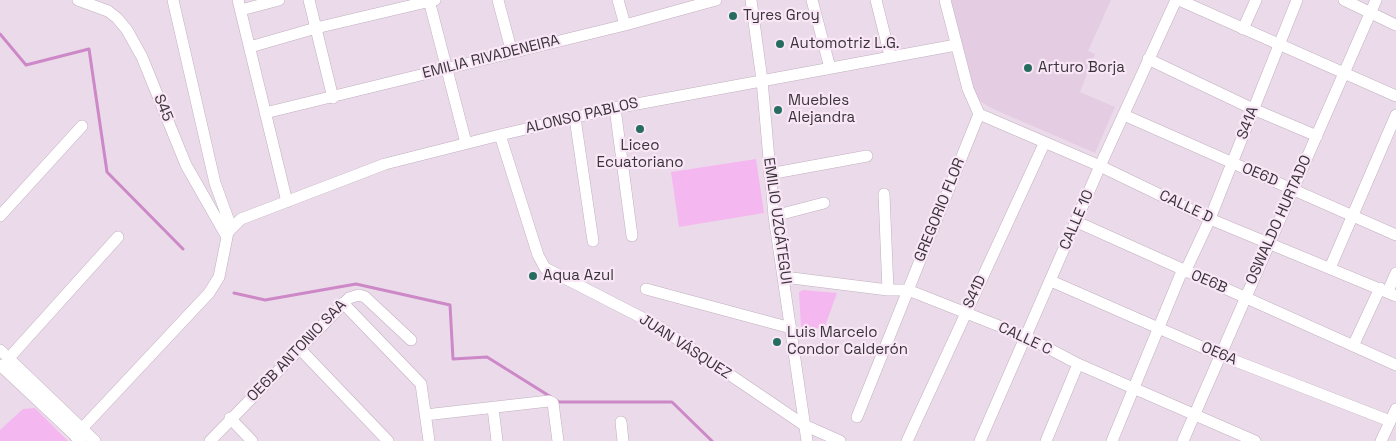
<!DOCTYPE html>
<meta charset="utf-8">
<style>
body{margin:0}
canvas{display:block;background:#ebdae9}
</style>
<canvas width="1396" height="441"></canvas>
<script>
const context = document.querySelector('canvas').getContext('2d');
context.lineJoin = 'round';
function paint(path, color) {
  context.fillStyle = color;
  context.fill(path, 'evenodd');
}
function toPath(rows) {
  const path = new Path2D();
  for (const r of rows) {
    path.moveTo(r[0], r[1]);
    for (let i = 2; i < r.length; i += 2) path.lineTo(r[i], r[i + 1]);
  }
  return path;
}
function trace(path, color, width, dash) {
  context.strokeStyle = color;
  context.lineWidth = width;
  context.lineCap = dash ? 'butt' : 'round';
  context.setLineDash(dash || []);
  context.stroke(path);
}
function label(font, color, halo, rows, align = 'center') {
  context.font = font + ' "Space Grotesk",sans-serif';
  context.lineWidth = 4.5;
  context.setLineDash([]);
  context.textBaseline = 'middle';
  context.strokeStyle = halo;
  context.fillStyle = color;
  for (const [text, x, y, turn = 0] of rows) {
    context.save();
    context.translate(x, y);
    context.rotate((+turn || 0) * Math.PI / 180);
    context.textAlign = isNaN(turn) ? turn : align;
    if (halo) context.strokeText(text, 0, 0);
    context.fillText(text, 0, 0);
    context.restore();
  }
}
paint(toPath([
 [951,0,1111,0,1088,51,1095,54,1080,92,1115,107,1095,153,991,108,980,101,973,93]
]), '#e4cde2');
paint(toPath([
 [756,159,764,213,679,227,671,172],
 [803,290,837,293,824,329,801,327,799,292],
 [35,408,68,441,0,441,0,430,23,409]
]), '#f5b7f0');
trace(toPath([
 [0,34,26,65,89,49,107,172,183,249],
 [234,293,265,300,356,284,450,305,453,359,487,357,551,397],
 [556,400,559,402,672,402,712,441]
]), '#cd88c8', 3);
const minor = toPath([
 [78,0,108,11,117,18,127,30,142,57,186,165,227,237],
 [173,0,215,183,231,227],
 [238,0,287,202],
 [309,0,333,98],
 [429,0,466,143],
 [498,0,512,53],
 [618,0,625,25],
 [751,0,762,80,774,216,807,441],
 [812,0,830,68],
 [876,0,890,56],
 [1179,0,1396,96],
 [1344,0,1396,25],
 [241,10,279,0],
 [1243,29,1256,0],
 [250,47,316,28,435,0],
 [1148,59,1253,109,1317,136],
 [615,108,632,236],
 [265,113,625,25,716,0],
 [979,114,1100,166,1210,219,1396,296],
 [1124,115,1396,235],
 [575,118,593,241],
 [500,135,538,255,545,268,658,326,804,425,840,441],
 [769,174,867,156],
 [884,194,888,290],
 [0,216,82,126],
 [774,216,824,203],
 [1077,222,1396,365],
 [1330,268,1396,115],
 [1185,272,1209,221,1297,0],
 [784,277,888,290,908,290,1027,337,1078,364,1255,441],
 [1051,281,1220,355,1390,421],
 [646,289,791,328],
 [1388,291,1396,273],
 [343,303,421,384,429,441],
 [1353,346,1380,288],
 [300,349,388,441],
 [0,350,95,441],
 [9,358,118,237],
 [0,365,81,441],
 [493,408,497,441],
 [425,415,549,401,553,403,558,441],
 [857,417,979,114,968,89,945,0],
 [230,418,252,441],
 [621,422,623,441],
 [75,436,209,293,219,277,228,232,241,219,385,164,500,135,615,108,956,45],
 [210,441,349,298,359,295,365,297,411,340],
 [907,441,1044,144],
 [980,441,1100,166,1176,0],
 [1046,441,1078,364],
 [1112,441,1182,271],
 [1183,441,1376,0],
 [1381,441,1396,409]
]);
trace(minor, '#c0b0bf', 12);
trace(minor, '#fff', 11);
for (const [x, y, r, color] of [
 [733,16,5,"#266c5f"],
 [780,44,5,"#266c5f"],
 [1028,68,5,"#266c5f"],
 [778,110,5,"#266c5f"],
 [640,129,5,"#266c5f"],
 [533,276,5,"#266c5f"],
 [777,342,5,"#266c5f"]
]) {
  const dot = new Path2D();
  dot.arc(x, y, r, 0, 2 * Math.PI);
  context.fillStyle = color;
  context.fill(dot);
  trace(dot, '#f9e7f7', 2);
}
label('15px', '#3a343a', '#f9e7f7', [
 ["Tyres Groy",743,16],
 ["Automotriz L.G.",790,44],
 ["Arturo Borja",1038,68],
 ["Muebles",788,101],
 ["Alejandra",788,118],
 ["Liceo",640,146,"center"],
 ["Ecuatoriano",640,163,"center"],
 ["Aqua Azul",543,276],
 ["Luis Marcelo",787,333],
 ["Condor Calderón",787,350]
], 'left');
label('15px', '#3a343a', '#f9e7f7', [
 ["EMILIA RIVADENEIRA",491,57,-14],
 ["S45",163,108,68],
 ["ALONSO PABLOS",582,116,-13],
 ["S41A",1248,123,-69],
 ["OE6D",1260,175,23],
 ["CALLE D",1186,207,25],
 ["GREGORIO FLOR",940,210,-68],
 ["CALLE 10",1077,220,-67],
 ["OSWALDO HURTADO",1279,220,-66],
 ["EMILIO UZCÁTEGUI",777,221,82],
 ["OE6B",1209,282,23],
 ["S41D",975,292,-65],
 ["CALLE C",1025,339,25],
 ["JUAN VÁSQUEZ",685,347,33],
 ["OE6B ANTONIO SAA",297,351,-46],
 ["OE6A",1219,354,23]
]);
</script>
